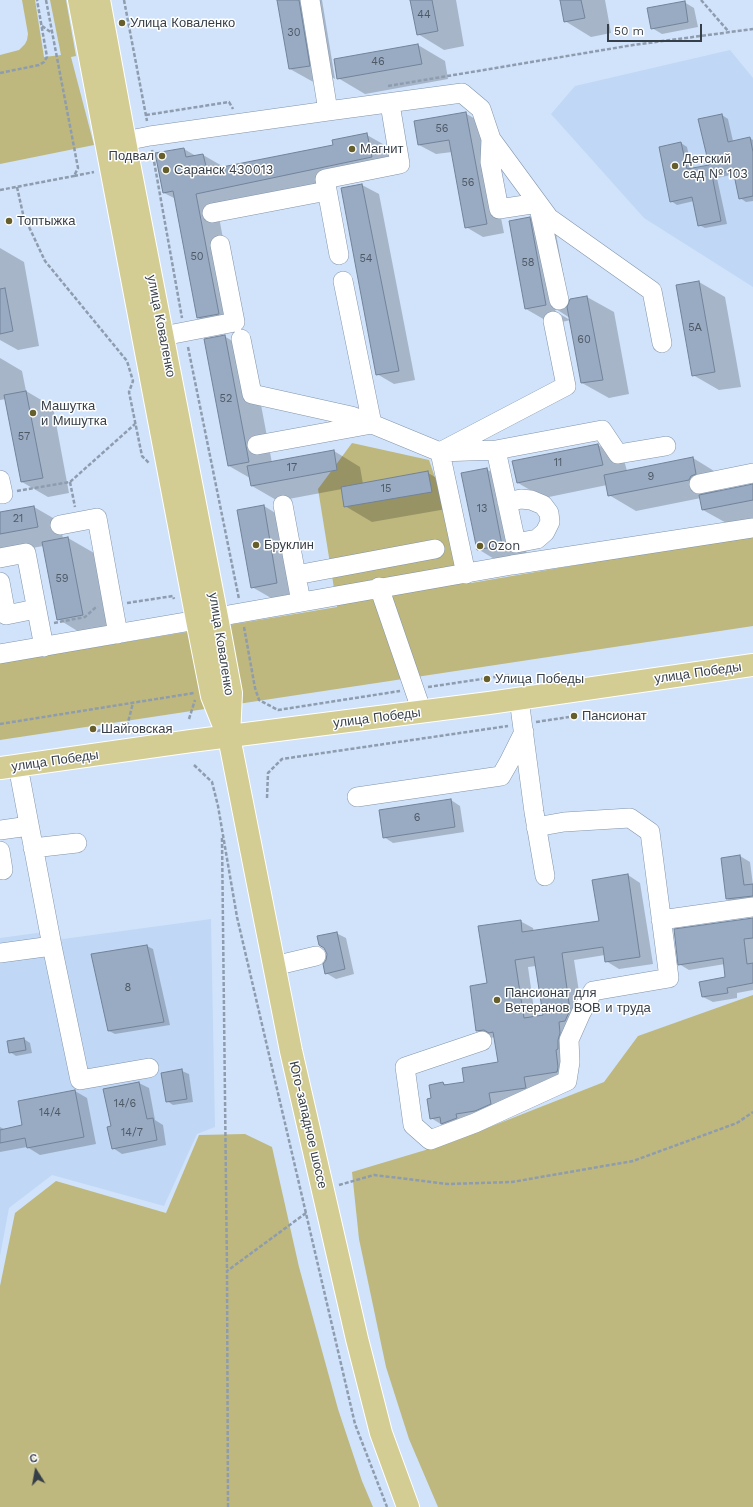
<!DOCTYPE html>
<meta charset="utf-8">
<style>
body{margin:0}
#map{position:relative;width:753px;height:1507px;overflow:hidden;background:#d0e3fb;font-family:"Work Sans",sans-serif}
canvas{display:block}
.north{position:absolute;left:16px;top:1451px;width:40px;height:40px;-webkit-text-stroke:3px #fff;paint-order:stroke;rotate:349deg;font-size:11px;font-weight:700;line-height:16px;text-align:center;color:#363e47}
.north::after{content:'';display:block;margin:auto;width:14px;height:18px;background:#363e47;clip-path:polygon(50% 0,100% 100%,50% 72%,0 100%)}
.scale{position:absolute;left:607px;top:24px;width:95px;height:18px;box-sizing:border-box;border:2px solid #363e47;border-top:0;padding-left:5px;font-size:12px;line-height:14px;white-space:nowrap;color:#363e47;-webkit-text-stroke:3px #fff;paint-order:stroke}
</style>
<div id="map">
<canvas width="753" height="1507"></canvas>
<div class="north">С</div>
<div class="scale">50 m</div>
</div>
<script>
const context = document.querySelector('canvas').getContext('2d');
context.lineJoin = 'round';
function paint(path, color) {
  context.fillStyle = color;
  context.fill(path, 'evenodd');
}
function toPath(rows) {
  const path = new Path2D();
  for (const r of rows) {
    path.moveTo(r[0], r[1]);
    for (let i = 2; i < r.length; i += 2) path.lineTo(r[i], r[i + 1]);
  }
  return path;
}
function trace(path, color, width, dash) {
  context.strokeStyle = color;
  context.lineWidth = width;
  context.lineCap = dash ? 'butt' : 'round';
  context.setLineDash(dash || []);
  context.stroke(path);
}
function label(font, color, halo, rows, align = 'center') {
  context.font = font + ' "Work Sans",sans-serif';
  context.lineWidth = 3;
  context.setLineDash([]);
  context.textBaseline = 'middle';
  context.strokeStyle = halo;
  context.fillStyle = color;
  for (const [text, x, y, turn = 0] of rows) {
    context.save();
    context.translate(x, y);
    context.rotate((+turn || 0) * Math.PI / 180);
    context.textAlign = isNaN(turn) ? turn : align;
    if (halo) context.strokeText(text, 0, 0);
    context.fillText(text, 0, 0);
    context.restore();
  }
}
paint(toPath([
 [730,50,753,78,753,287,644,218,551,114,575,86],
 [211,919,215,1127,197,1134,164,1206,52,1175,9,1208,0,1256,0,938,37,933,63,939]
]), '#c0d8f5');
paint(toPath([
 [22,0,35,0,44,57,61,55,50,0,66,0,76,56,71,57,94,145,0,164,0,55,19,50,25,44,27,40,28,34],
 [352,443,429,460,471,583,753,535,753,626,0,740,0,663,337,607,318,489],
 [753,995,753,1507,438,1507,409,1439,386,1367,359,1239,352,1172,449,1143,604,1082,638,1036],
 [245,1134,272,1147,299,1267,338,1409,362,1481,373,1507,0,1507,0,1286,15,1213,56,1181,166,1213,199,1135]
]), '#beb87e');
paint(toPath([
 [278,0,322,0,335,79,312,66,312,69,334,81,317,84,290,69],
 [411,0,456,0,464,46,444,50,418,34],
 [561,0,605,0,611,33,591,37,565,21],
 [684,2,694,8,698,27,662,34,652,28],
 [418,45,445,61,448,79,365,94,338,78],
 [465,113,482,123,504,233,483,237,466,227,452,152,436,154,419,145],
 [722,115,728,119,733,141,750,138,753,140,753,201,746,202,740,198,735,174,717,178,727,224,705,228,699,225,694,201,677,205,671,201,681,143,687,147,692,169,710,165],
 [367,135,388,147,392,169,217,206,239,326,219,330,198,318,176,199,164,193,184,149,196,156,203,155,224,167,334,146],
 [362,185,379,194,415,380,394,384,377,374],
 [530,218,556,234,569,304,587,297,614,312,629,394,609,398,582,383,571,320,552,324,526,309],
 [556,309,570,318,570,320,555,311],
 [0,248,24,262,39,346,18,350,0,340],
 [699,282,725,297,741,387,719,390,693,375],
 [224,336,251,352,272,463,334,451,360,467,363,484,428,473,455,488,458,507,372,522,345,506,342,489,278,501,252,486,250,478,229,466],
 [0,358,22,371,26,391,53,407,69,493,48,497,22,482,6,399,0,400],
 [598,445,624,460,627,471,693,458,719,474,722,489,716,492,753,485,753,520,730,525,703,510,701,498,636,511,609,495,607,485,544,498,518,483],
 [486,469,513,484,528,560,504,565,478,549],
 [264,506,290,522,303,598,278,602,252,587],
 [34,507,60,522,63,539,68,538,94,553,109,630,84,635,58,619,43,546,0,554,0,513],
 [451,800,460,806,464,832,393,843,384,837],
 [740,856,750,862,753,885,753,902,737,904,727,899],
 [628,875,640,883,653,964,619,969,606,961,605,955,574,960,583,1017,570,1079,537,1084,539,1095,503,1111,444,1126,431,1118,432,1099,443,1083,447,1085,465,1082,499,1063,495,1037,490,1038,477,1031,488,984,520,921,533,928,534,932,600,922],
 [536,966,544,1016,535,1017,528,967],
 [753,919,753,990,737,993,737,998,713,1002,703,997,726,978,725,964,689,970,679,964],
 [336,933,346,938,354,974,336,979,326,973,328,954],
 [147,946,153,949,170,1025,115,1034,109,1031,93,955],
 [24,1039,30,1043,32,1053,16,1056,10,1052],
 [182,1071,189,1074,193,1102,173,1105,167,1101,163,1074],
 [139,1083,149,1088,155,1120,163,1125,166,1145,122,1154,113,1148,112,1127],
 [75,1091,87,1098,96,1144,40,1155,27,1147,0,1152,0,1127,4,1129,23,1126]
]), '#0003');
const building = toPath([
 [277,0,299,0,310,66,289,69,277,0],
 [410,0,432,0,438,31,417,35,410,0],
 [560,0,581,0,585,18,564,22,560,0],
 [685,1,688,22,651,29,647,8,685,1],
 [418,44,422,64,337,79,334,59,418,44],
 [466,112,487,224,465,228,449,140,418,145,414,121,466,112],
 [722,114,728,142,750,137,753,152,753,196,739,199,733,170,712,175,721,221,698,226,692,197,670,202,659,147,681,142,687,169,709,165,698,119,722,114],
 [367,133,372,157,196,194,219,314,197,318,173,191,163,193,155,153,184,148,186,157,203,154,207,170,333,145,332,140,367,133],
 [362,184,399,371,376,375,341,188,362,184],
 [530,217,546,305,525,309,509,221,530,217],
 [699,281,715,372,692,376,676,285,699,281],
 [5,288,13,331,0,334,0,289,5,288],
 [587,296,603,380,581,383,567,307,570,299,587,296],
 [225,335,249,462,228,466,204,339,225,335],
 [26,391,43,478,21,482,4,395,26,391],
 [598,444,603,465,517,483,512,461,598,444],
 [334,450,337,470,251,486,247,466,334,450],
 [693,457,696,474,691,476,689,480,608,496,604,475,693,457],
 [487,468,502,545,477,550,461,473,487,468],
 [428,471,432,492,344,507,341,487,428,471],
 [753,484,753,500,702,510,699,495,753,484],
 [264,505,277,583,251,588,237,510,264,505],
 [34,506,38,527,0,534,0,512,34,506],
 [68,537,83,615,57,620,42,542,68,537],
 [451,799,455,827,383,838,379,810,451,799],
 [740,855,744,885,753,884,753,896,726,899,721,858,740,855],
 [628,874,640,957,605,962,603,947,562,953,570,1010,565,1021,559,1022,560,1033,558,1040,558,1049,556,1050,558,1067,557,1072,524,1077,526,1088,489,1093,491,1104,475,1111,456,1114,457,1118,441,1124,440,1117,430,1119,427,1099,431,1098,429,1085,443,1082,444,1085,464,1082,462,1068,498,1062,493,1032,489,1033,484,1030,476,1031,470,986,487,983,478,926,521,920,522,932,599,921,592,880,628,874],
 [534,957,543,1015,524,1018,515,960,534,957],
 [753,918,753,938,744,939,747,964,753,963,753,983,727,988,728,993,702,997,699,982,725,977,723,958,678,965,674,929,753,918],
 [337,932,345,969,325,974,323,964,326,960,327,954,324,948,319,945,317,936,337,932],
 [147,945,164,1022,108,1031,91,954,147,945],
 [24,1038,26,1050,9,1053,7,1041,24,1038],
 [182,1069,187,1099,166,1102,161,1073,182,1069],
 [139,1082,147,1119,153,1118,157,1140,112,1149,107,1127,111,1126,103,1089,139,1082],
 [75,1090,84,1137,27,1148,25,1138,0,1143,0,1130,22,1125,18,1101,75,1090]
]);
paint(building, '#99abc2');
trace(building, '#728399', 1);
const minor = toPath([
 [310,0,328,111],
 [491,139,490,162,499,209,538,203,559,300],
 [125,141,150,136,328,111,462,93,481,109,491,139,549,218,652,291,662,343],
 [212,213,327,191],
 [339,255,325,179,400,164,390,104],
 [343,281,372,424],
 [163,336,235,322,220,245],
 [241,339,252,394,351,416,370,423],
 [257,445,372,424,440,452,496,450,602,430,618,454,666,446],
 [496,450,516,543,537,539,545,532,550,522,549,513,543,505,531,500,521,499,507,502],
 [0,480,3,494,0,494],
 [699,484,753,473],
 [283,505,296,575],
 [60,525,97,518,118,634],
 [0,558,26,553,44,647],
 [466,574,440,452,566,386,553,321],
 [0,582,6,615,36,609],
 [379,587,422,712],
 [301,602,296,575,435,549],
 [217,617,512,565,753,528],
 [0,654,197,620],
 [519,699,534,812,545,876],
 [18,766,52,946,80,1080,149,1068],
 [357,797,501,776,509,762,524,732],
 [0,830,29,826],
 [33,848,77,843],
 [0,851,3,870],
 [661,920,753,907],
 [0,953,52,946],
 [274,966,316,956],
 [482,1041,405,1067,413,1125,430,1140,475,1123,567,1081,570,1062,569,1040,581,1013,593,991,669,978,650,832,630,818,564,822,536,827]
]);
const major = toPath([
 [79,0,197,620,212,696,226,731],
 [99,0,129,163,217,617,231,693,229,737,291,1051,357,1339,381,1433,408,1507],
 [0,768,191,741,489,703,753,665]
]);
trace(minor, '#8294aa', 20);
trace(major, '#fff', 24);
trace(toPath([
 [46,0,78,168,74,176,94,172],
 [124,0,147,121],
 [701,0,729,32],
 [42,26,52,33],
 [0,73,39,65,44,62,47,57,37,0],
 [388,86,633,45,753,29],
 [146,115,229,102,233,109],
 [152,150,182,318],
 [17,187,23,214,45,261,127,361,133,381,129,392,142,456,149,463],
 [0,190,74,176],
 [188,347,239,599],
 [70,482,75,507],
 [17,491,70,482,135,424],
 [127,603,173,596,174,599],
 [54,623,85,617,95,608,98,607],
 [244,627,255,688,259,700,278,710,400,691],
 [428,687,509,675],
 [189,719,195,700],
 [536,722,569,717],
 [0,724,194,693],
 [97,731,127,726,133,703],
 [194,765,212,782,218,806,237,917,355,1424,387,1507],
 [267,798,268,773,282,759,508,726],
 [222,838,227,1271],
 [339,1185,374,1175,448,1184,512,1182,633,1161,737,1123,753,1112],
 [228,1507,227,1271,306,1213]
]), '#8e9cae', 2.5, [4, 2]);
trace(minor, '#fff', 19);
trace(major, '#d4cd93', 22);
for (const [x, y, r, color] of [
 [122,23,4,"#665f2c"],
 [352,149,4,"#665f2c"],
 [162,156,4,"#665f2c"],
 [675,166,4,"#665f2c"],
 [166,170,4,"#665f2c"],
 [9,221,4,"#665f2c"],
 [33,413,4,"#665f2c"],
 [256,545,4,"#665f2c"],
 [480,546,4,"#665f2c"],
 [487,679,4,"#665f2c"],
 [574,716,4,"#665f2c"],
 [93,729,4,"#665f2c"],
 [497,1000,4,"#665f2c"]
]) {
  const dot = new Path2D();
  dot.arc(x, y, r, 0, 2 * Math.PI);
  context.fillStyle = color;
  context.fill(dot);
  trace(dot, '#fff', 1.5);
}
label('11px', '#4f5966', null, [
 ["44",424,15],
 ["30",294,33],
 ["46",378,62],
 ["56",442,129],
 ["56",468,183],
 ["50",197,257],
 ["54",366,259],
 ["58",528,263],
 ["5А",695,328],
 ["60",584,340],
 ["52",226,399],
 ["57",24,437],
 ["11",558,463],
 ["17",292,468],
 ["9",651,477],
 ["15",386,489],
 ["13",482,509],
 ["21",18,519],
 ["59",62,579],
 ["6",417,818],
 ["8",128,988],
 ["14/6",125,1104],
 ["14/4",50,1113],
 ["14/7",132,1133]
]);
label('13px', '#363e47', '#fff', [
 ["Улица Коваленко",130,23],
 ["Магнит",360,149],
 ["Подвал",154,156,"right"],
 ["Детский",683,159],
 ["сад № 103",683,174],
 ["Саранск 430013",174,170],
 ["Топтыжка",17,221],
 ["Машутка",41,406],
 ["и Мишутка",41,421],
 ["Бруклин",264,545],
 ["Ozon",488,546],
 ["Улица Победы",495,679],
 ["Пансионат",582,716],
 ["Шайговская",101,729],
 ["Пансионат для",505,993],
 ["Ветеранов ВОВ и труда",505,1008]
], 'left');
label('13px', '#363e47', '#fff', [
 ["улица Коваленко",161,326,79],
 ["улица Коваленко",221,644,81],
 ["улица Победы",698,673,-8],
 ["улица Победы",377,718,-7],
 ["улица Победы",55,761,-8],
 ["Юго-западное шоссе",308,1125,77]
]);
</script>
